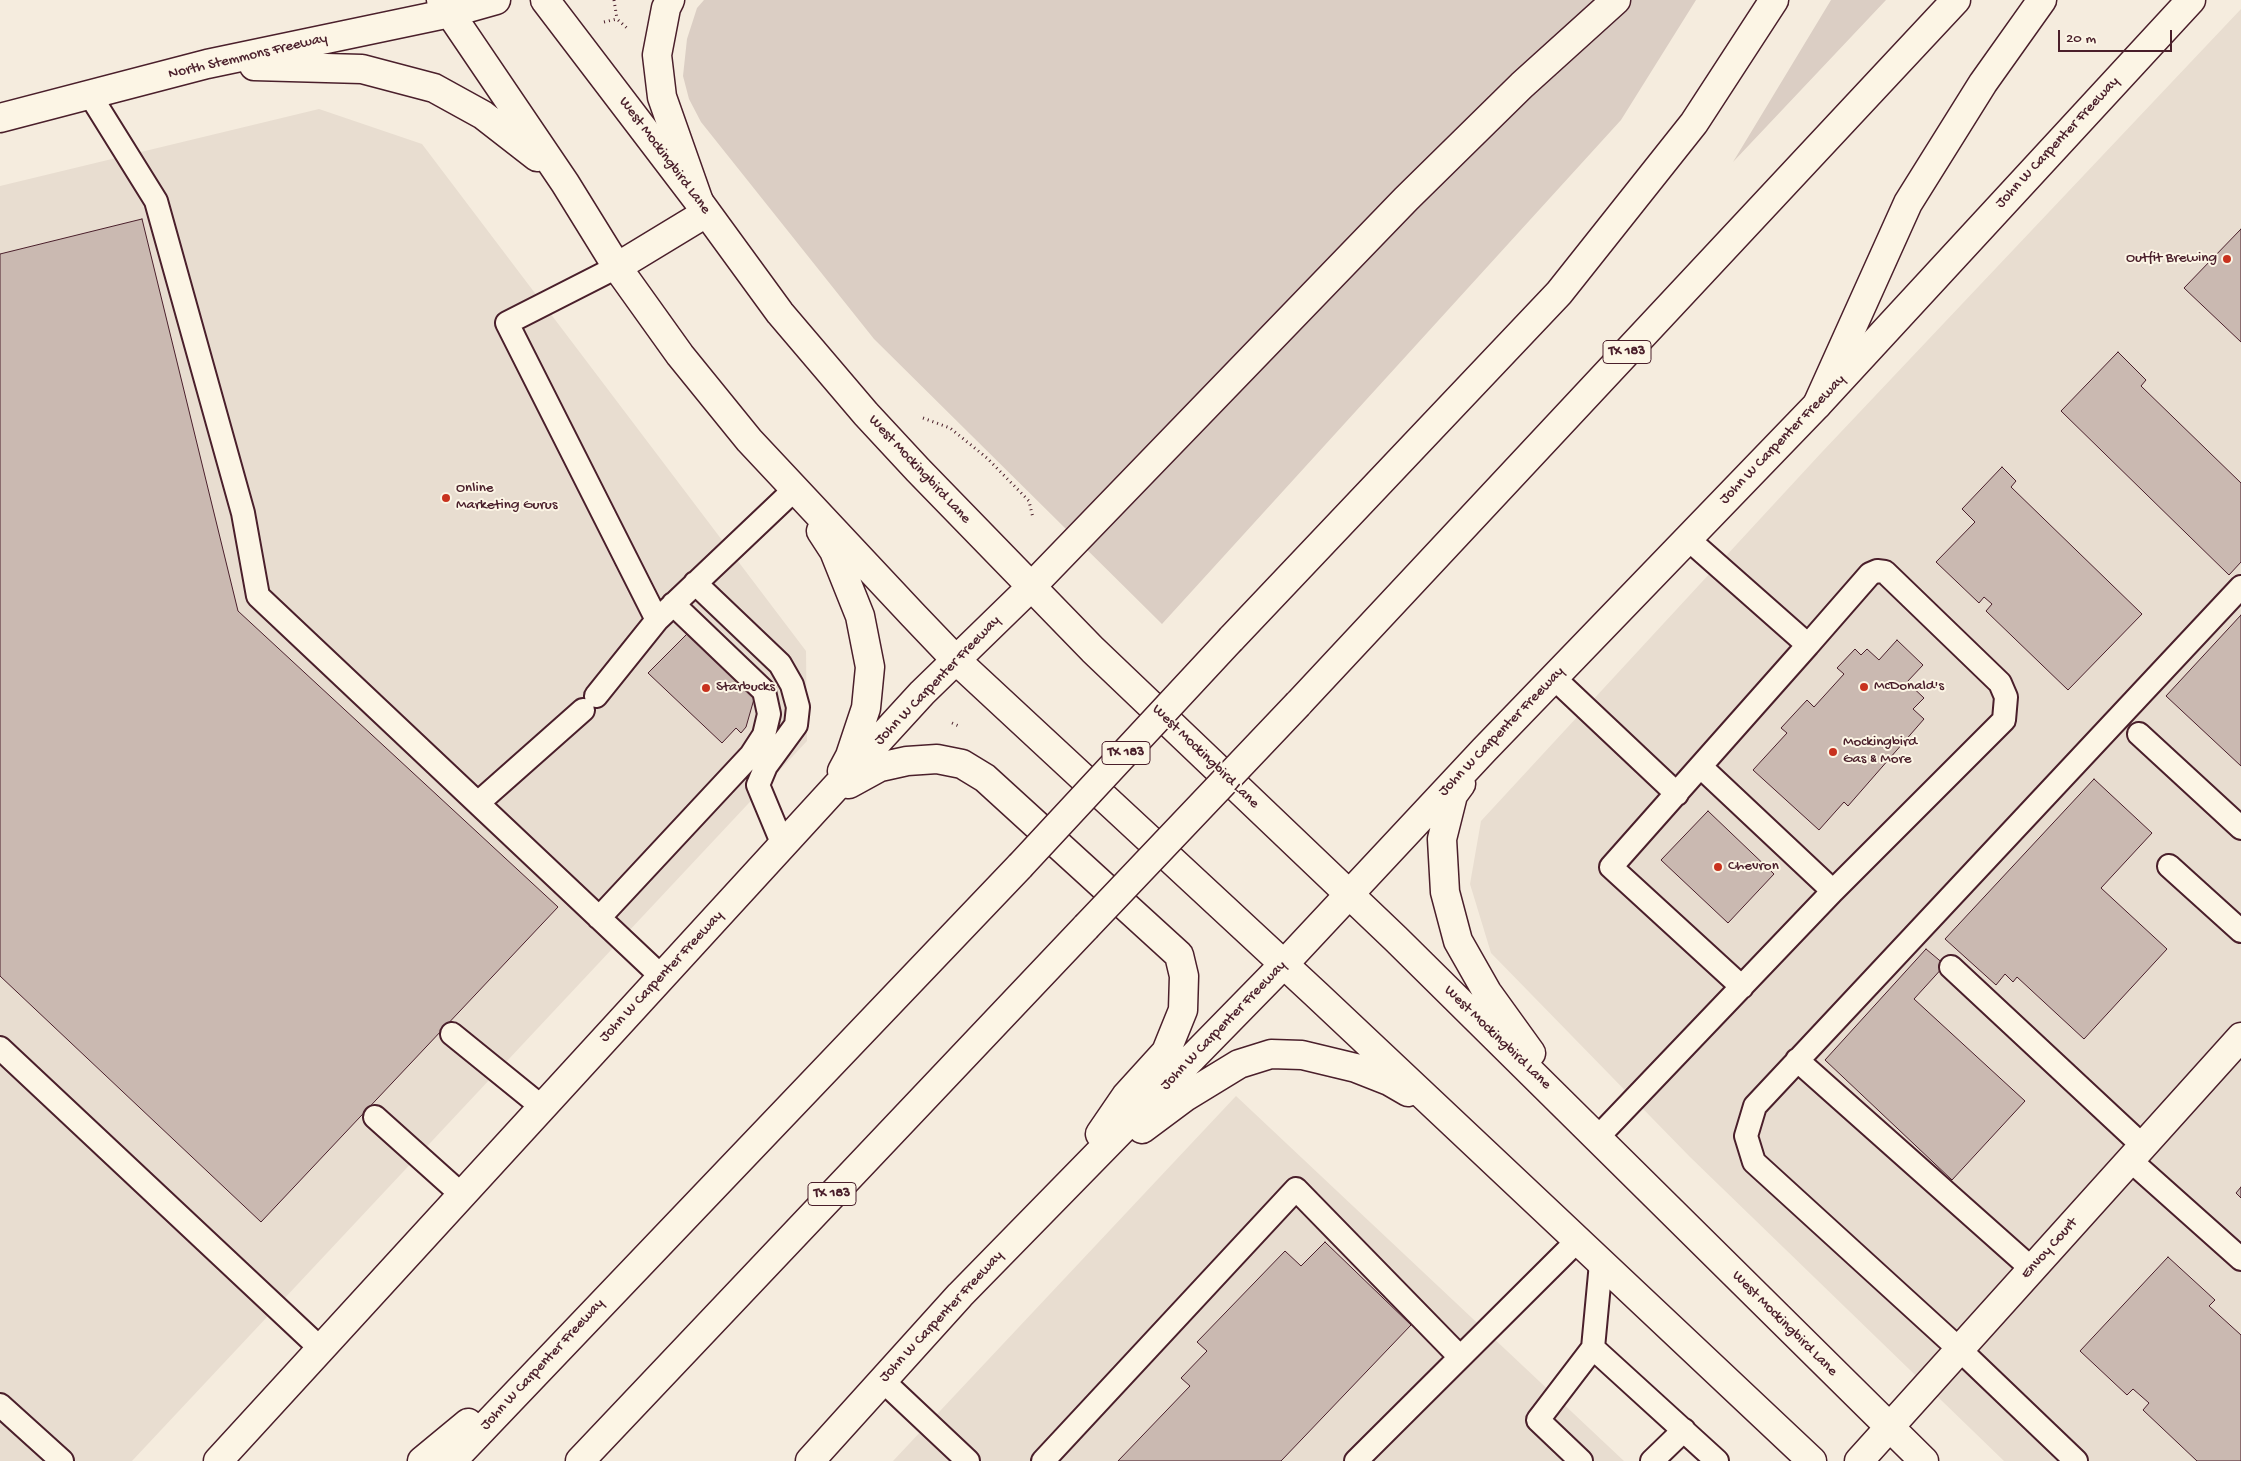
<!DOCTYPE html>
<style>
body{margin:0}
#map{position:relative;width:2241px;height:1461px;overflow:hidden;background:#f5ecde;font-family:"Gochi Hand",sans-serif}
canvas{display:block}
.scale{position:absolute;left:2058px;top:30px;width:114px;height:22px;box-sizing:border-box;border:2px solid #4a1f2b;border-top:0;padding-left:6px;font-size:15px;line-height:18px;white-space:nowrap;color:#4a1f2b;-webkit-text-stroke:4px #fcf5e5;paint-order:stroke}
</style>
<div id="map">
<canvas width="2241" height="1461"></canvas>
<div class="scale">20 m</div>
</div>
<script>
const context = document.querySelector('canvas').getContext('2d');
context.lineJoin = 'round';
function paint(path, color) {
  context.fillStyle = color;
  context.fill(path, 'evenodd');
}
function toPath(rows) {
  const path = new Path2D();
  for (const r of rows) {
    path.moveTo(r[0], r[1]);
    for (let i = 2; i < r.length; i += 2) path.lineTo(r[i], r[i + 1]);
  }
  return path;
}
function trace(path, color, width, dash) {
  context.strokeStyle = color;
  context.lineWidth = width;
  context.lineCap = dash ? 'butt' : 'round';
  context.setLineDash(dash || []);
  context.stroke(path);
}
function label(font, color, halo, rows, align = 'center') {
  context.font = font + ' "Gochi Hand",sans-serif';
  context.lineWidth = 4;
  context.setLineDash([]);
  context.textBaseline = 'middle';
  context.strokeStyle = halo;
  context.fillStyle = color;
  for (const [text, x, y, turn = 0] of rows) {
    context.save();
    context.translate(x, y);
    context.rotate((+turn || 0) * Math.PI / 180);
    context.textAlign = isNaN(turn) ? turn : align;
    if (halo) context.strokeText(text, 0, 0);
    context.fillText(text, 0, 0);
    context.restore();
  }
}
paint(toPath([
 [2241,9,2241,1461,2004,1461,1690,1157,1491,953,1470,884,1481,821,1822,452],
 [319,109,422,144,806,651,807,741,132,1461,0,1461,0,186],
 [1236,1096,1624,1461,893,1461]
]), '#e8ddd0');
paint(toPath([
 [704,0,1696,0,1621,120,1162,624,874,339,701,122,689,99,683,76,687,39,697,8],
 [1831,0,1886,0,1733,162]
]), '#dbcec4');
const building = toPath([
 [142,219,238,611,558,907,261,1222,0,976,0,254,142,219],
 [2241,229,2241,342,2184,288,2241,229],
 [2118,352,2146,380,2141,386,2241,483,2241,562,2229,575,2061,411,2118,352],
 [2002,467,2016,481,2011,487,2142,614,2068,690,1986,611,1992,604,1984,597,1979,603,1936,562,1975,522,1962,509,2002,467],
 [2241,615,2241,766,2166,696,2241,615],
 [688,633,741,677,754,699,746,727,741,733,736,728,722,743,648,673,688,633],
 [1897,640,1923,665,1907,682,1924,698,1913,709,1924,719,1848,806,1844,802,1819,830,1753,770,1787,733,1781,728,1807,700,1814,707,1844,674,1837,668,1855,649,1861,655,1867,649,1879,660,1897,640],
 [2094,779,2152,833,2101,888,2167,949,2084,1039,2017,977,2013,982,2005,974,1996,985,1945,939,2094,779],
 [1708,811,1774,874,1728,923,1661,860,1708,811],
 [1926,949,1945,965,1914,999,2025,1101,1952,1180,1825,1060,1926,949],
 [2241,1187,2241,1198,2236,1193,2241,1187],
 [1325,1242,1411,1325,1281,1461,1118,1461,1190,1386,1181,1378,1207,1351,1197,1342,1285,1251,1301,1266,1325,1242],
 [2168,1257,2215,1300,2209,1306,2241,1335,2241,1461,2197,1461,2143,1410,2149,1403,2133,1389,2127,1395,2080,1351,2168,1257]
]);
paint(building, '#cab9b1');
trace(building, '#4a1f2b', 1);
const service = toPath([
 [90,95,156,201,243,513,258,596,662,977],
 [617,267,507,323,657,620,795,489],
 [1688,539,1808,645,1611,867,1742,987],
 [695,583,780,664,792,685,798,707,796,725,766,766,758,785,783,845],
 [1808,645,1870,574,1877,571,1885,572,2000,683,2006,697,2004,720,1833,891],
 [1554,678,1677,794],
 [596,696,657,620],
 [2139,734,2241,828],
 [478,803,583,710],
 [2169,866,2241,931],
 [599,918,751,755,764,735,769,714,764,691,673,604],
 [1951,967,2143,1146],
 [452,1034,542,1107],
 [0,1048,321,1349],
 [1797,1060,2032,1269],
 [375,1117,462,1195],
 [1597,1138,1833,891,1701,767],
 [2130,1160,2241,1259],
 [1601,1263,1593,1348,1717,1461],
 [882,1380,968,1461],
 [0,1405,62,1461],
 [1043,1461,1296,1189,1460,1357],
 [1356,1461,1578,1240],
 [1581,1461,1538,1420,1593,1348],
 [1652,1461,1684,1430],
 [2076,1461,1959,1349,1754,1162,1746,1136,1755,1106,2241,587]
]);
const minor = toPath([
 [1859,1461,2241,1037]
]);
const secondary = toPath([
 [441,0,565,183,617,267,680,355,749,440,913,615,956,660,1317,995,1812,1461],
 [545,0,699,202,780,313,866,414,918,470,1093,650,1396,939,1924,1461],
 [254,66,362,69,434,88,483,115,537,157],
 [0,118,207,64,450,13,496,0],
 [617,267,706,213],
 [821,531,834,551,860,616,870,667,866,708,850,756,842,771],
 [849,784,880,767,907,761,937,759,962,764,985,778,1179,955,1184,976,1183,1010,1166,1052,1126,1096,1100,1134],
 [1461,784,1453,795,1442,839,1445,892,1458,941,1487,992,1531,1053],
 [1142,1129,1185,1097,1239,1064,1271,1054,1302,1055,1356,1068,1389,1081,1408,1092],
 [218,1461,922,693,1031,587],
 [810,1461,960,1295,1284,964,1484,750,1817,405,2191,0]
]);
const motorway = toPath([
 [670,0,666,8,657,55,662,97,699,202],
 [1817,405,1908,203,1983,83,2042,0],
 [1031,587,1406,199,1522,85,1616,0],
 [1231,639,1559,293,1694,123,1774,0],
 [1298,704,1956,0],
 [422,1461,468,1423],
 [452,1461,1020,866],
 [580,1461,1086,927]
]);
trace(service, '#4a1f2b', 26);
trace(minor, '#4a1f2b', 31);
trace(secondary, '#4a1f2b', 31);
trace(motorway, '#4a1f2b', 31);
trace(toPath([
 [614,0,617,19],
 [604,22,617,19,628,29],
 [923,418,950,428,987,458,1029,501,1033,518],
 [952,723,961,727]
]), '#4a1f2b', 3, [1, 4]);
trace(service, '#fcf5e5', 22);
trace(minor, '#fcf5e5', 28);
trace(secondary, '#fcf5e5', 28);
trace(motorway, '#fcf5e5', 28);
const motorwayBridge = toPath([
 [1020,866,1231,639],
 [1086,927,1298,704]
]);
trace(motorwayBridge, '#4a1f2b', 31, []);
trace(motorwayBridge, '#fcf5e5', 28);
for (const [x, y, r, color] of [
 [2227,259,5,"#c8321e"],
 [446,498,5,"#c8321e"],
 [1864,687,5,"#c8321e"],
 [706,688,5,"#c8321e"],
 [1833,752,5,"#c8321e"],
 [1718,867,5,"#c8321e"]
]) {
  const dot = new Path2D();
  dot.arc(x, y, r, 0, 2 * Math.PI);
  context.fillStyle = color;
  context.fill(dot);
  trace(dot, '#fcf5e5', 2);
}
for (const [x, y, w] of [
 [1627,352,48],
 [1126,753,48],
 [832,1194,48]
]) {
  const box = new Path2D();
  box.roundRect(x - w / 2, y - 11.5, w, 23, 4);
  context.fillStyle = '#fcf5e5';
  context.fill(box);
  trace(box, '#4a1f2b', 1);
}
label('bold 14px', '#4a1f2b', null, [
 ["TX 183",1627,352],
 ["TX 183",1126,753],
 ["TX 183",832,1194]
]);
label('15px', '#4a1f2b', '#fcf5e5', [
 ["North Stemmons Freeway",248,57,-13],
 ["John W Carpenter Freeway",2058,143,-47],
 ["West Mockingbird Lane",664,156,53],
 ["John W Carpenter Freeway",1783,440,-46],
 ["West Mockingbird Lane",919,470,47],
 ["John W Carpenter Freeway",938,681,-46],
 ["John W Carpenter Freeway",1502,732,-46],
 ["West Mockingbird Lane",1205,757,44],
 ["John W Carpenter Freeway",662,977,-47],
 ["John W Carpenter Freeway",1224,1026,-46],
 ["West Mockingbird Lane",1497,1038,44],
 ["Envoy Court",2050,1249,-48],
 ["John W Carpenter Freeway",942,1317,-47],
 ["West Mockingbird Lane",1784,1324,45],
 ["John W Carpenter Freeway",543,1365,-47]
]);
label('15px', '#4a1f2b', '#fcf5e5', [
 ["Outfit Brewing",2217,259,"right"],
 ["Online",456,489],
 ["Marketing Gurus",456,506],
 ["McDonald's",1874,687],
 ["Starbucks",716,688],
 ["Mockingbird",1843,743],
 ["Gas & More",1843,760],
 ["Chevron",1728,867]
], 'left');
</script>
